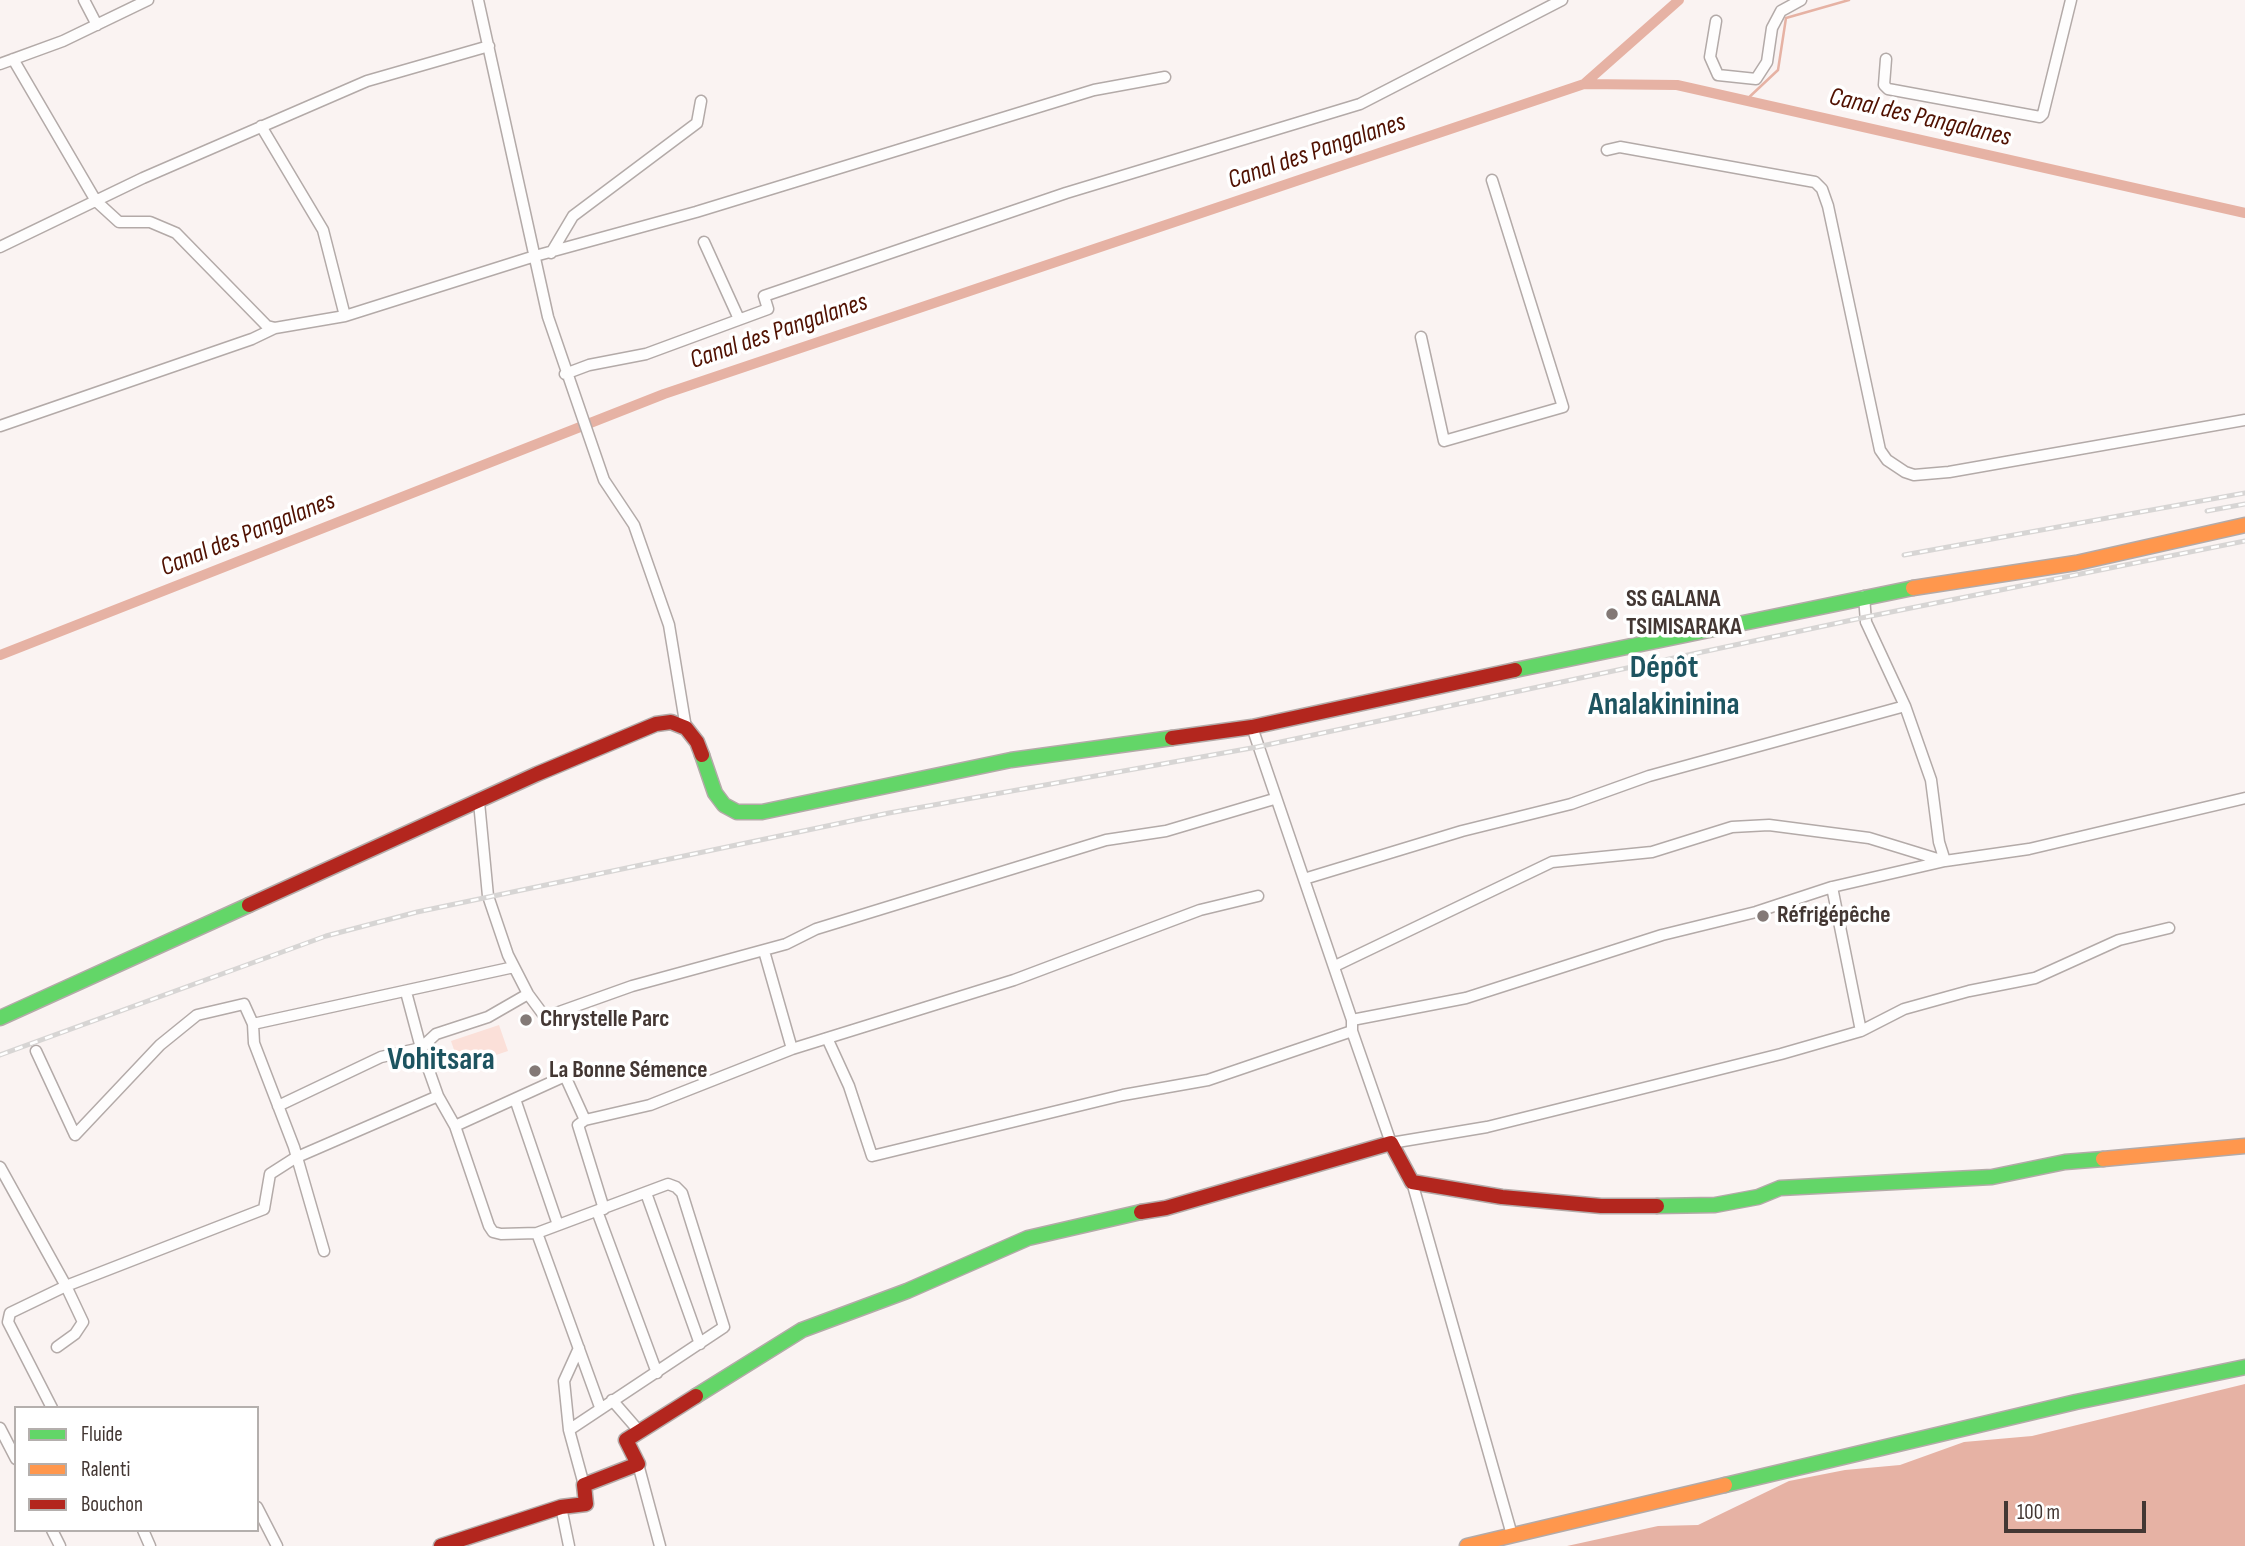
<!DOCTYPE html>
<meta charset="utf-8">
<style>
body{margin:0}
#map{position:relative;width:2245px;height:1546px;overflow:hidden;background:#faf3f2;font-family:"Sofia Sans Condensed",sans-serif}
canvas{display:block}
.legend{position:absolute;left:14px;top:1406px;width:245px;height:126px;box-sizing:border-box;background:#fff;border:2px solid #b4afad;margin:0;padding:9px 12px;list-style:none;font-size:21px;color:#433733}
.legend li{display:flex;align-items:center;gap:14px;height:35px}
.legend b{width:35px;border:2px solid #b4afad}
.scale{position:absolute;left:2004px;top:1501px;width:142px;height:32px;box-sizing:border-box;border:4px solid #433733;border-top:0;padding-left:9px;font-size:21px;line-height:24px;white-space:nowrap;color:#433733;-webkit-text-stroke:5px #fff;paint-order:stroke}
</style>
<div id="map">
<canvas width="2245" height="1546"></canvas>
<ul class="legend">
<li><b style="height:9px;background:#63d668"></b>Fluide</li>
<li><b style="height:9px;background:#ff974d"></b>Ralenti</li>
<li><b style="height:9px;background:#b3261e"></b>Bouchon</li>
</ul>
<div class="scale">100 m</div>
</div>
<script>
const context = document.querySelector('canvas').getContext('2d');
context.lineJoin = 'round';
function paint(path, color) {
  context.fillStyle = color;
  context.fill(path, 'evenodd');
}
function toPath(rows) {
  const path = new Path2D();
  for (const r of rows) {
    path.moveTo(r[0], r[1]);
    for (let i = 2; i < r.length; i += 2) path.lineTo(r[i], r[i + 1]);
  }
  return path;
}
function trace(path, color, width, dash) {
  context.strokeStyle = color;
  context.lineWidth = width;
  context.lineCap = dash ? 'butt' : 'round';
  context.setLineDash(dash || []);
  context.stroke(path);
}
function label(font, color, halo, rows, align = 'center') {
  context.font = font + ' "Sofia Sans Condensed",sans-serif';
  context.lineWidth = 7;
  context.setLineDash([]);
  context.textBaseline = 'middle';
  context.strokeStyle = halo;
  context.fillStyle = color;
  for (const [text, x, y, turn = 0] of rows) {
    context.save();
    context.translate(x, y);
    context.rotate((+turn || 0) * Math.PI / 180);
    context.textAlign = isNaN(turn) ? turn : align;
    if (halo) context.strokeText(text, 0, 0);
    context.fillText(text, 0, 0);
    context.restore();
  }
}
paint(toPath([
 [499,1025,508,1051,460,1067,451,1041]
]), '#fbe0d9');
paint(toPath([
 [2245,1384,2245,1546,1567,1546,1658,1526,1698,1525,1789,1481,1845,1470,1900,1465,1964,1442,2032,1436]
]), '#e6b2a4');
trace(toPath([
 [1744,102,1778,70,1786,18,1849,0]
]), '#e6b2a4', 2.5);
trace(toPath([
 [1584,84,1679,0],
 [0,655,664,394,1584,84,1677,85,2245,213]
]), '#e6b2a4', 10);
const street = toPath([
 [84,0,97,25],
 [478,0,548,317,604,480,634,525,669,625,686,728],
 [1716,21,1710,57,1718,75,1756,79,1767,62,1772,28,1781,11,1801,0],
 [13,59,96,201,119,222,150,222,176,233,267,326,275,328],
 [1886,59,1884,85,1888,89,2040,117,2043,114,2071,0],
 [0,64,63,41,148,0],
 [261,126,323,230,345,316],
 [1607,150,1620,147,1815,182,1822,189,1828,206,1880,450,1887,460,1905,472,1914,475,1949,472,2245,420],
 [704,242,739,319],
 [0,247,143,178,367,81,489,46],
 [551,253,573,216,697,123,701,101],
 [1421,337,1444,441,1563,407,1492,180],
 [565,374,589,365,646,354,768,309,764,296,1066,193,1360,104,1562,0],
 [0,426,252,339,275,328,345,316,535,256,696,212,1094,90,1165,77],
 [1864,596,1866,622,1905,706,1931,780,1939,842,1945,861],
 [1252,727,1352,1020,1466,998,1662,935,1756,912,1832,887,1945,861,2029,849,2245,798],
 [479,802,488,896,508,955,528,994,545,1017,632,986,786,944,816,929,1106,840,1166,831,1274,799],
 [1304,879,1462,831,1571,804,1649,776,1905,706],
 [1832,887,1861,1031],
 [764,951,792,1049],
 [1335,966,1552,862,1652,852,1732,827,1769,825,1869,838,1944,861],
 [528,994,488,1017,436,1034,421,1048,438,1096,455,1126,489,1226,493,1232,501,1234,537,1233,668,1184,676,1187,682,1193,724,1327,569,1430],
 [1352,1020,1352,1031,1391,1143,1487,1127,1781,1054,1861,1031,1904,1009,1969,991,2035,978,2119,940,2169,928],
 [827,1038,849,1086,872,1156,1123,1095,1208,1080,1352,1031],
 [36,1051,75,1135,160,1045,197,1015,244,1004,253,1024],
 [515,1099,558,1225],
 [278,1106,381,1057,421,1048,406,992],
 [455,1126,565,1076,585,1120],
 [0,1167,66,1286,83,1322,75,1334,57,1347],
 [1412,1182,1512,1535],
 [646,1193,700,1344],
 [604,1209,578,1125,585,1120,650,1105,792,1049,1014,980,1200,910,1258,896],
 [597,1211,657,1373],
 [537,1233,600,1407],
 [324,1251,294,1147,254,1043,253,1024,514,967],
 [579,1348,564,1381,569,1430,584,1485],
 [612,1400,639,1431],
 [52,1408,8,1322,10,1313,66,1286,264,1209,270,1174,295,1158,438,1096],
 [0,1428,16,1459],
 [638,1464,660,1546],
 [257,1507,277,1546],
 [561,1507,569,1546],
 [52,1530,60,1546],
 [143,1530,150,1546]
]);
const fast = toPath([
 [1515,670,1913,588],
 [702,755,715,793,724,805,737,812,762,812,1011,760,1172,738],
 [0,1018,249,905],
 [1657,1206,1715,1205,1758,1197,1780,1188,1992,1177,2065,1162,2103,1159],
 [696,1396,802,1330,907,1291,1028,1238,1141,1212],
 [1725,1485,2076,1402,2245,1367]
]);
const slow = toPath([
 [1913,588,2076,563,2245,525],
 [2103,1159,2245,1146],
 [1467,1546,1725,1485]
]);
const jam = toPath([
 [1172,738,1252,727,1515,670],
 [249,905,537,774,656,724,671,722,686,728,697,742,702,755],
 [1141,1212,1166,1208,1391,1143,1412,1182,1502,1197,1601,1206,1657,1206],
 [441,1546,561,1507,586,1504,584,1485,638,1464,626,1440,696,1396]
]);
trace(street, '#b3aaa8', 13);
trace(fast, '#b3aaa8', 17);
trace(slow, '#b3aaa8', 17);
trace(jam, '#b3aaa8', 17);
trace(street, '#fefdfd', 10);
trace(fast, '#63d668', 14);
trace(slow, '#ff974d', 14);
trace(jam, '#b3261e', 14);
const rail = toPath([
 [2207,511,2245,504],
 [1904,555,2245,493],
 [0,1055,326,936,417,912,889,813,1257,747,1866,617,2245,541]
]);
trace(rail, '#d7d5d4', 5);
trace(rail, '#fff', 2.5, [8]);
for (const [x, y, r, color] of [
 [1612,614,7,"#837976"],
 [1763,916,7,"#837976"],
 [526,1020,7,"#837976"],
 [535,1071,7,"#837976"]
]) {
  const dot = new Path2D();
  dot.arc(x, y, r, 0, 2 * Math.PI);
  context.fillStyle = color;
  context.fill(dot);
  trace(dot, '#fff', 2.5);
}
label('bold 24px', '#433733', '#fff', [
 ["SS GALANA",1626,600],
 ["TSIMISARAKA",1626,628],
 ["Réfrigépêche",1777,916],
 ["Chrystelle Parc",540,1020],
 ["La Bonne Sémence",549,1071]
], 'left');
label('italic 26px', '#501101', '#fff', [
 ["Canal des Pangalanes",1920,118,13],
 ["Canal des Pangalanes",1317,152,-19],
 ["Canal des Pangalanes",779,332,-19],
 ["Canal des Pangalanes",248,535,-22]
]);
label('bold 32px', '#1d5460', '#fff', [
 ["Dépôt",1664,669],
 ["Analakininina",1664,706],
 ["Vohitsara",441,1061]
]);
</script>
